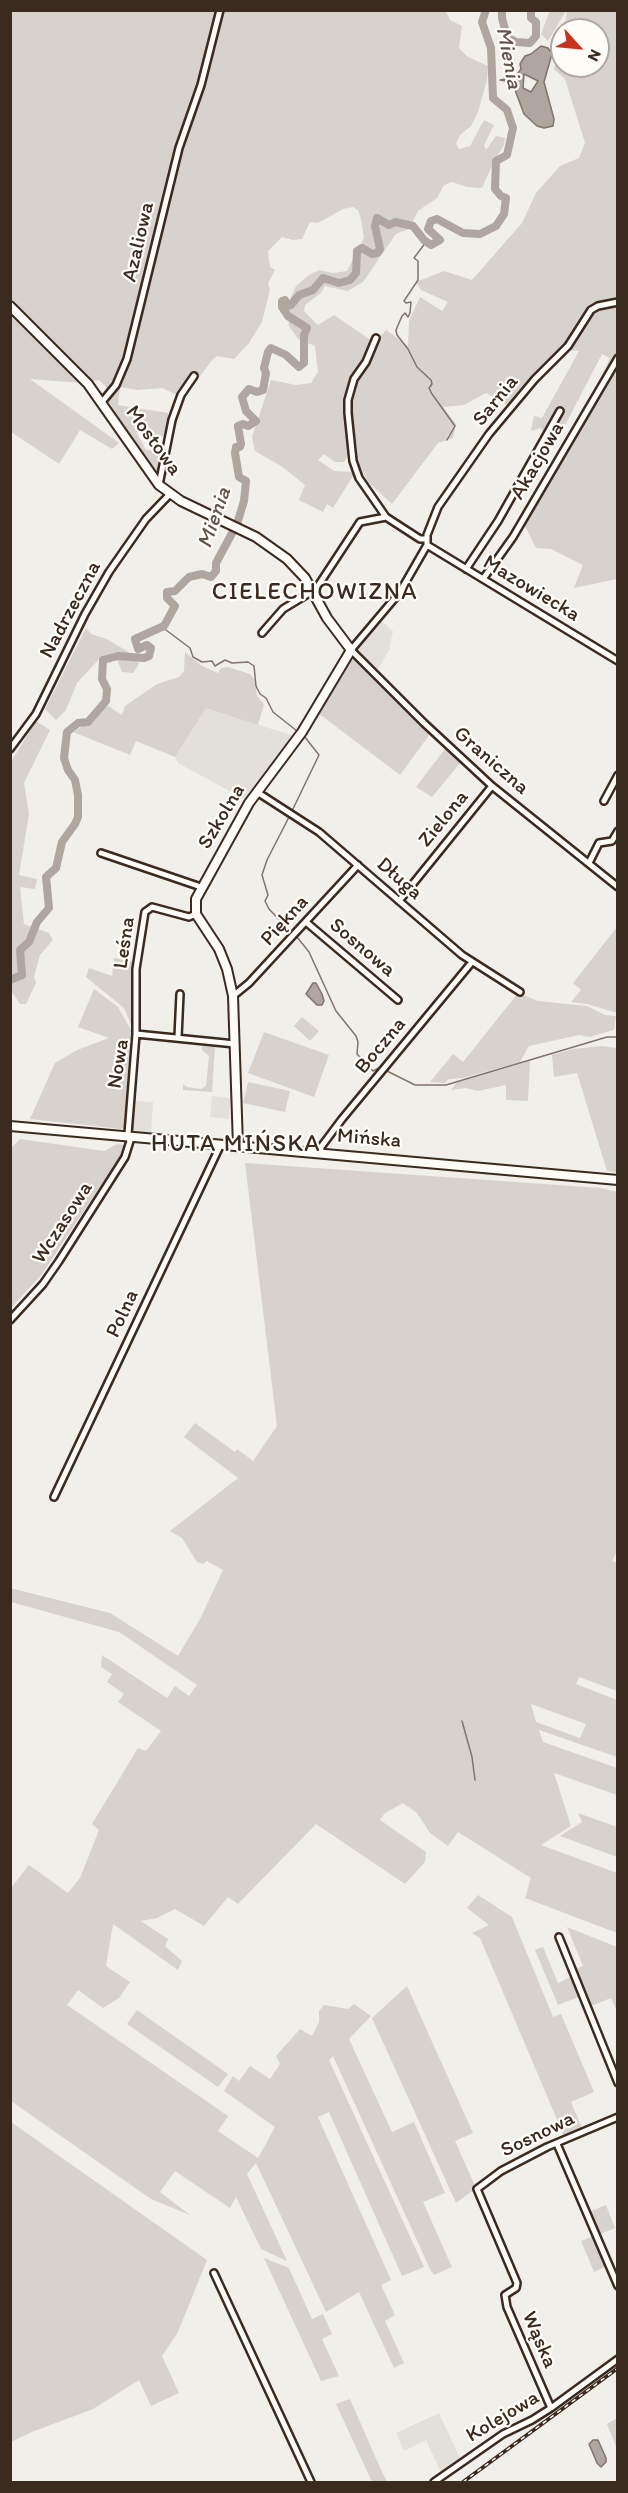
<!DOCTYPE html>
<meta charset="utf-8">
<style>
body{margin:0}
#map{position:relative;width:628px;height:2493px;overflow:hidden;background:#f1efea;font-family:Itim,sans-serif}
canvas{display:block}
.frame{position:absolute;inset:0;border:12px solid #3b2a1e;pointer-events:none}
.north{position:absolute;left:550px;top:18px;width:60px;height:60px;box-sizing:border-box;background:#fdfcf7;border:2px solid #afa8a0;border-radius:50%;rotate:117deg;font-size:16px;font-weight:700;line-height:24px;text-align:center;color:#3b2a1e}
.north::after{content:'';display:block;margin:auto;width:21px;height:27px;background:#c8321e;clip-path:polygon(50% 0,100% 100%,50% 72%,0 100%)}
</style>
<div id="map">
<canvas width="628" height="2493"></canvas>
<div class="frame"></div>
<div class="north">N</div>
</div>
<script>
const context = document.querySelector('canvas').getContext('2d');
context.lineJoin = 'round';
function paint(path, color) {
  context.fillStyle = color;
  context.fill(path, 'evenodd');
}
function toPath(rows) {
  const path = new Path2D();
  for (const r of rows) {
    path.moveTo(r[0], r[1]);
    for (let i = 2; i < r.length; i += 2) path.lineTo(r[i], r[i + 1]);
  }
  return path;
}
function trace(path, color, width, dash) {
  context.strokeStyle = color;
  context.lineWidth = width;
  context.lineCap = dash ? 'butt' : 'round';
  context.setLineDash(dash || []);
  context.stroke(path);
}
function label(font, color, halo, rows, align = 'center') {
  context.font = font + ' Itim,sans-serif';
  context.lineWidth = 4.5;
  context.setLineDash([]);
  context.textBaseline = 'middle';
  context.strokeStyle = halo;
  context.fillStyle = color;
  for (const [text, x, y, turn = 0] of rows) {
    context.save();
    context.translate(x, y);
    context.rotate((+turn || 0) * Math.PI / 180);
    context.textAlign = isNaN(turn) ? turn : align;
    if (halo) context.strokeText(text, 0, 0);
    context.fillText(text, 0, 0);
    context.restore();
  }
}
paint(toPath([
 [380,620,393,631,389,650,377,671,357,649],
 [206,708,294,736,246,800,178,763,175,757],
 [212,1096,230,1098,229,1119,210,1117],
 [134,1101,153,1102,151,1133,132,1131],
 [439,2413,460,2458,441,2472,426,2440,404,2451,396,2433]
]), '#e3e0da');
paint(toPath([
 [550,10,566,11,548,41,541,34],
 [10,11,446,11,450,20,462,26,459,48,468,57,488,66,487,80,478,112,471,126,460,135,456,144,459,149,470,146,484,120,494,125,484,145,486,150,496,136,505,138,504,145,494,161,482,188,467,187,452,182,444,185,437,198,418,211,409,229,396,234,363,282,348,291,325,286,321,293,305,305,304,311,318,325,334,315,375,343,386,330,408,346,409,321,420,297,442,311,448,302,421,290,416,282,444,271,472,280,522,223,536,193,560,166,579,158,585,143,565,79,554,69,562,39,562,66,598,66,598,30,564,30,567,11,617,11,617,579,574,588,583,565,551,549,536,548,524,524,575,434,610,358,602,354,557,441,547,441,541,428,531,431,534,416,542,418,579,351,561,350,509,406,486,393,464,405,443,407,456,424,453,438,438,443,392,504,368,482,351,449,344,462,335,462,324,454,318,460,334,471,353,472,354,474,333,508,327,504,323,512,299,500,305,485,281,466,255,451,252,437,271,380,296,385,311,383,318,372,315,346,298,339,289,326,287,305,296,286,309,275,319,270,333,273,347,271,364,238,361,219,358,210,353,207,343,209,318,223,310,222,302,239,293,240,282,237,268,251,270,267,275,270,268,283,270,290,262,322,249,343,234,359,217,356,212,360,184,398,162,388,137,390,120,387,118,405,168,413,169,420,167,437,136,432,146,450,163,452,161,478,158,479,128,435,109,402,106,387,99,380,82,383,30,379,119,443,112,449,80,430,59,464,11,432],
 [86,628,91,634,107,639,138,658,139,664,133,673,122,672,116,656,101,657,77,683,66,710,56,720,45,709],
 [185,652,202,666,218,673,221,668,228,667,250,674,255,680,257,696,264,704,258,725,206,708,175,757,136,741,130,755,73,732,88,723,105,704,122,715,125,706,157,684,179,677,184,671],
 [356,659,430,734,400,775,318,713,349,661],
 [36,721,50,730,24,783,29,814,19,875,37,879,35,889,20,887,24,924,49,933,53,940,40,955,34,977,36,983,26,1004,20,1004,10,989,11,762],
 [445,749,461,762,432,797,416,787],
 [617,927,617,1013,587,1004,571,1002,581,990,573,983],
 [114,958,135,962,134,1021,131,1024,124,1008,86,977,89,968,112,976],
 [94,989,118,1007,131,1030,124,1127,122,1129,30,1119,55,1063,77,1050,109,1038,78,1027],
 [518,993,538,1001,587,1006,605,1015,616,1016,614,1030,590,1037,579,1035,529,1046,520,1062,463,1078,449,1079,445,1083,430,1082,453,1054,463,1062],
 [302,1017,319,1031,310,1041,294,1026],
 [264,1032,329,1055,314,1097,248,1073],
 [202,1046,215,1047,212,1092,183,1090,183,1084,187,1087,201,1089,206,1086,209,1056,202,1050],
 [602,1046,617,1048,617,1173,607,1171,577,1073,554,1077,552,1055,573,1049],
 [530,1061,528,1101,506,1100,506,1085,478,1091,466,1088,451,1090,456,1083],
 [248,1082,290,1091,285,1112,243,1103],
 [20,1139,104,1151,117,1144,124,1145,121,1155,42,1274,11,1308,11,1148],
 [245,1163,601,1188,617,1192,618,1549,612,1561,618,1563,617,1691,579,1677,576,1684,617,1700,617,1757,539,1730,543,1742,617,1768,617,1795,554,1773,571,1826,541,1845,617,1873,617,1933,525,1898,531,1878,458,1832,448,1846,430,1833,417,1813,403,1803,385,1813,380,1820,426,1852,425,1862,405,1884,316,1824,238,1904,228,1897,204,1926,175,1909,157,1918,141,1921,168,1939,165,1946,182,1961,178,1970,113,1924,106,1966,130,1982,119,1998,103,2008,78,1990,67,2005,228,2116,218,2131,258,2158,275,2127,224,2091,233,2076,239,2081,250,2066,270,2079,280,2064,276,2056,300,2029,312,2036,319,2022,319,2011,324,2005,348,2009,354,2004,371,2016,349,2039,392,2132,414,2122,445,2193,423,2202,452,2267,434,2275,430,2269,333,2056,329,2060,424,2267,402,2276,329,2112,318,2117,391,2280,381,2285,395,2315,385,2321,404,2363,394,2368,359,2292,326,2312,256,2163,247,2174,287,2261,261,2249,236,2197,230,2208,175,2171,160,2192,190,2215,151,2199,11,2101,11,1888,29,1865,68,1893,80,1878,99,1830,92,1824,138,1748,146,1751,161,1731,118,1702,124,1694,107,1682,112,1674,101,1667,102,1655,167,1698,175,1686,189,1696,197,1685,119,1632,11,1602,10,1588,110,1613,178,1656,200,1619,223,1570,207,1561,203,1564,197,1562,182,1538,170,1531,238,1478,184,1437,195,1423,235,1452,237,1449,253,1461,277,1426],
 [531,1704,586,1724,580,1738,536,1722],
 [578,1813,617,1827,617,1857,560,1836,582,1822],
 [478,1895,512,1917,553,2017,561,2014,594,2092,571,2102,582,2128,564,2136,480,1938,472,1933,489,1925,467,1908],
 [567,1927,617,1947,617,2011,611,1998,589,2007,573,1970,583,1966],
 [543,1947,558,1983,573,1976,581,1996,558,2005,535,1950],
 [407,1986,473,2133,455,2141,476,2188,456,2203,372,2018],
 [137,2010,228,2074,218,2087,127,2024],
 [11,2122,207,2260,178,2332,162,2356,179,2393,151,2406,139,2380,93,2409,32,2432,11,2442],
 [606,2205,615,2228,598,2235,589,2212],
 [594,2236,607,2266,594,2272,581,2241],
 [264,2258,289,2268,312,2319,323,2314,332,2334,322,2339,339,2376,321,2381],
 [350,2399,378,2463,387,2482,372,2482,336,2404],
 [617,2418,617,2449,607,2424]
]), '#d7d2cc');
const water = toPath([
 [541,46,548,48,552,54,544,82,554,119,553,126,544,128,537,126,524,114,512,82,500,80,515,77,521,69,520,64,525,56,531,54,541,46],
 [524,74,538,81,531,92,523,88,524,74],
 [313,983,316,983,322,994,324,1001,322,1005,317,1005,306,994,313,983],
 [593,2440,598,2440,606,2458,606,2462,601,2467,597,2463,589,2444,593,2440]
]);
paint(water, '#aea69f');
trace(water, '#80746b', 1.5);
trace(toPath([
 [426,242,414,258,418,261,418,280,404,301,406,303,411,302,410,313,408,317,405,313,402,316,396,330,397,335,408,349,417,367,431,380,432,384,429,388,432,394,455,426,447,440],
 [162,627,190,648,193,657,202,662,212,661,215,666,225,660,232,663,248,662,254,666,256,686,260,694,266,698,273,712,297,731],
 [292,811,319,755,304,736],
 [289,817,267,860,262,875,268,895,265,901,269,909,292,933],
 [297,937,309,952,336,1011,356,1036,358,1042,357,1054,373,1071,381,1067],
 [387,1071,415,1085,446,1085,607,1037,618,1037],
 [462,1721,472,1757,475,1780]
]), '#80746b', 1.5);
trace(toPath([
 [502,10,502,18,507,37,516,42,530,43,536,36,536,22,531,18,531,10],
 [10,980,22,975,20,950,29,942,37,922,49,908,46,877,56,868,62,842,75,824,78,817,78,795,75,780,68,770,64,758,67,732,78,723,88,722,106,701,107,689,102,679,103,660,118,656,144,658,149,656,151,648,147,645,138,649,135,639,164,626,175,606,167,598,167,592,175,591,189,577,202,574,211,577,216,571,216,563,237,524,244,501,246,481,239,477,235,453,236,447,240,447,241,444,238,426,243,424,248,426,256,421,246,411,242,397,249,389,257,392,263,390,266,373,264,368,268,352,271,348,286,355,299,367,304,363,304,335,307,328,288,316,282,307,282,301,285,300,287,306,291,305,299,295,313,290,323,278,339,283,350,280,356,273,357,251,362,248,372,254,377,253,380,249,375,226,377,218,389,225,395,222,413,226,424,240,431,245,440,240,428,229,431,221,437,219,463,233,480,234,496,226,504,214,506,198,501,196,495,189,496,161,507,155,513,128,507,110,493,98,491,48,482,22,486,10]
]), '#aea69f', 8);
const street = toPath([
 [376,338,366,362,354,379,348,400,348,413,353,461,359,478,386,517],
 [102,402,116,385,127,359,179,148,201,85,220,10],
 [159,485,172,420,181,395,194,376],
 [427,545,400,592,351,650,424,723,492,786,618,887],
 [427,545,427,535,438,507,489,434,535,379,568,346,591,310,598,306,618,302],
 [427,545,618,661],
 [466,569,498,521,560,411],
 [483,579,513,537,618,358],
 [262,633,283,609,316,589,360,522,386,517,420,539,426,539],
 [10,749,36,714,85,614,109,572,146,519,170,494],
 [257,792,319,832,462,955,520,992],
 [604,801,618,775],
 [101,853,201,887],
 [589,863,599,843,612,841,618,831],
 [399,901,492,786],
 [306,922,398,1000],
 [233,996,249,983,358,865],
 [136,1034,136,969,145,912,152,907,189,917,196,914],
 [178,1037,180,994],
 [320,1153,321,1147,342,1119,472,962],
 [10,1320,43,1284,59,1261,125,1157,130,1141,128,1134,136,1034,235,1044],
 [54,1497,221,1144],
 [559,1937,618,2083],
 [557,2144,618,2286],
 [214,2273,311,2482],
 [551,2408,507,2307,505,2295,516,2288,517,2283,477,2189,501,2171,547,2147,618,2117],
 [434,2482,503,2434,532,2420,551,2408,618,2359]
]);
const secondary = toPath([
 [10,306,88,384,159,485,181,501,256,537,287,559,305,578,327,618,351,650,302,732,249,803,196,899,196,914,219,949,227,969,233,996,238,1146],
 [10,1126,618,1180]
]);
trace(street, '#3b2a1e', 10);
trace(secondary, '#3b2a1e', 12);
trace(street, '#fdfcf7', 5);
trace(secondary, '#fdfcf7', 8);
const rail = toPath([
 [463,2482,618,2368]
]);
trace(rail, '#3b2a1e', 4);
trace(rail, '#fdfcf7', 1.5, [4.5]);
label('21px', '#3b2a1e', '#fdfcf7', [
 ["Azaliowa",139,242,-77],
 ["Sarnia",496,401,-51],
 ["Mostowa",153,441,54],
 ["Akacjowa",538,461,-60],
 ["Mazowiecka",531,589,31],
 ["Nadrzeczna",71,610,-62],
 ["Graniczna",491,761,41],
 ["Szkolna",222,817,-59],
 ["Zielona",444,819,-51],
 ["Długa",399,879,41],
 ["Piękna",285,921,-48],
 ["Leśna",125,943,-82],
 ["Sosnowa",362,948,40],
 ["Boczna",381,1046,-50],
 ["Nowa",119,1064,-81],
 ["Mińska",369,1139,5],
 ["Wczasowa",63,1223,-57],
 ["Polna",123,1314,-65],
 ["Sosnowa",538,2135,-26],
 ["Wąska",539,2340,67],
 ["Kolejowa",503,2417,-31]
]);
label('italic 22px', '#63554b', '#fdfcf7', [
 ["Mienia",508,58,79],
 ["Mienia",215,518,-71]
]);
context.letterSpacing = '1.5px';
label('24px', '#3b2a1e', '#fdfcf7', [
 ["CIELECHOWIZNA",315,593],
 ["HUTA MIŃSKA",236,1145]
]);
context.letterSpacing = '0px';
</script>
